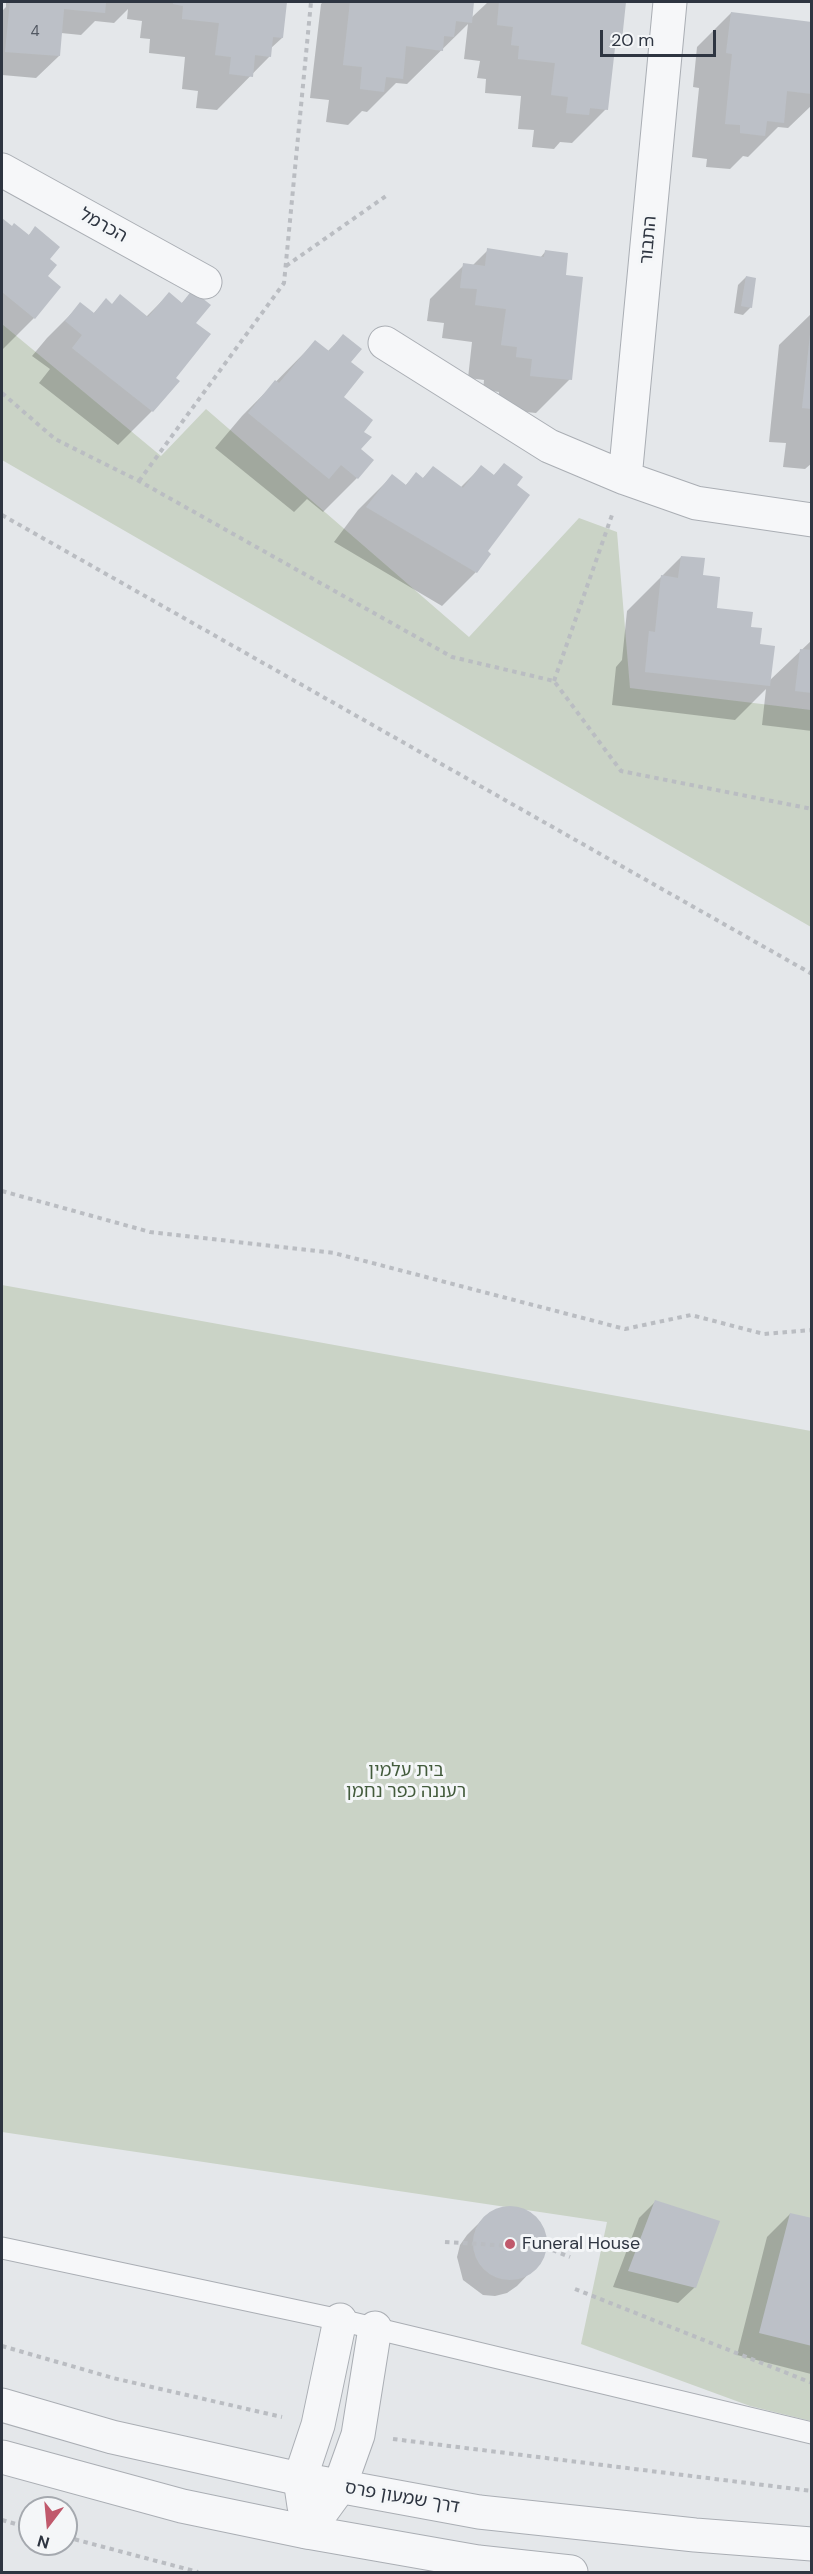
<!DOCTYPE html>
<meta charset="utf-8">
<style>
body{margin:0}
#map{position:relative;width:813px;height:2574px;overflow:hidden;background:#e4e7ea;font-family:"DM Sans",sans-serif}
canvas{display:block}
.frame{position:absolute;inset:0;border:3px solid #2e3541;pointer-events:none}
.north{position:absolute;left:18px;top:2496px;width:60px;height:60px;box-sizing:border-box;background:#f4f6f8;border:2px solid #a5a9af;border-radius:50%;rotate:196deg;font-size:16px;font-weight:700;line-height:24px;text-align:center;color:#2e3541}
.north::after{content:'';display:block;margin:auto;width:21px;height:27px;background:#c0596c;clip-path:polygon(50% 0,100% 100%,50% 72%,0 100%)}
.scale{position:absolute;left:600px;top:30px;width:116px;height:27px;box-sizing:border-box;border:3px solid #2e3541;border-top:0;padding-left:8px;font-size:18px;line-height:21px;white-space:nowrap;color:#2e3541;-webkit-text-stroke:4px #f4f6f8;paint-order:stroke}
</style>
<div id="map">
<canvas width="813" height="2574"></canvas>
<div class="frame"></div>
<div class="north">N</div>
<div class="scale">20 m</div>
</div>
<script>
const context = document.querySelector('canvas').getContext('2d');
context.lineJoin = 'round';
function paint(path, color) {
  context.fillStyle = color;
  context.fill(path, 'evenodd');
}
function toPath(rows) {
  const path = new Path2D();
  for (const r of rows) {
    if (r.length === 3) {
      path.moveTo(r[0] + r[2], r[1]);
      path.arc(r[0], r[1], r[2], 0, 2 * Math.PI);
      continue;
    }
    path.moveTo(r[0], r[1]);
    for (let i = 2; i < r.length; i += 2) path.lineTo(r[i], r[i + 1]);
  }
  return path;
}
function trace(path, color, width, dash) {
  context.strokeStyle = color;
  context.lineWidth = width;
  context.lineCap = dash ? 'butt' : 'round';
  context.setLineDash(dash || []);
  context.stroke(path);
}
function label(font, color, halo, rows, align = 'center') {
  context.font = font + ' "DM Sans","Noto Sans Hebrew",sans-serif';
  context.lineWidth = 6;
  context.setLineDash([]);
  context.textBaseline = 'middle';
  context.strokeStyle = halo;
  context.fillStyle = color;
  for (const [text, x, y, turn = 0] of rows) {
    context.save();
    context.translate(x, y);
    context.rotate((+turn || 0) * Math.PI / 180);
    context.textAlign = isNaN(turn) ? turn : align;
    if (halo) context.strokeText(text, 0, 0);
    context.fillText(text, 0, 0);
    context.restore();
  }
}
paint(toPath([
 [2,324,161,456,206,409,469,637,579,518,617,532,630,688,811,710,811,927,2,460],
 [2,1285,811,1431,811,2421,750,2406,581,2344,607,2222,2,2132]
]), '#cad3c6');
paint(toPath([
 [6,2,285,2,282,38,270,49,270,56,217,110,196,108,198,91,182,89,185,57,149,53,150,39,140,38,142,21,127,19,128,9,114,23,95,21,81,35,61,33,59,56,36,78,2,75,2,11,6,7],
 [323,2,473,2,471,18,488,2,625,2,621,39,613,47,606,109,572,143,560,142,554,149,532,147,534,130,518,129,521,96,485,93,486,79,477,78,480,61,464,59,468,24,407,84,396,83,367,112,362,111,348,125,326,122,329,100,310,98,321,4],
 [731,13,812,23,812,105,788,128,778,127,748,157,743,156,730,169,706,167,707,159,692,157,699,88,693,87,697,47],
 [2,220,11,228,28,236,35,228,48,259,46,276,59,287,34,318,2,350],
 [488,250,540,258,545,252,564,276,570,379,536,413,497,409,499,392,483,390,484,380,468,378,472,342,442,338,444,323,427,321,430,299,464,265,472,266],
 [746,277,751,307,743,315,734,313,738,285],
 [192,292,194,323,174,378,178,381,152,411,118,445,39,383,50,369,32,356,47,338,81,304,93,314,106,300,111,305,146,317,169,294,181,304],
 [812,313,812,463,805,469,783,467,786,443,769,442,779,345],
 [343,336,349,362,342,397,362,432,357,478,323,512,307,499,294,512,215,448,242,416,315,342,327,352],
 [504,465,515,485,476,572,442,606,334,542,358,510,392,476,405,486,416,474,422,479,433,468,460,488,481,467,493,476],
 [681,557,701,577,715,609,749,628,758,645,769,681,812,640,812,731,762,725,766,689,735,720,612,705,616,667,622,660,627,611],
 [655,2202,695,2287,678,2303,613,2287,639,2218],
 [505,2207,518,2208,537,2219,546,2238,542,2260,517,2286,507,2293,495,2296,483,2295,463,2280,457,2257,460,2245,467,2235,484,2218,494,2211],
 [790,2214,812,2220,811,2374,737,2355,767,2237]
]), '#0003');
paint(toPath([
 [10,2,106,2,105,13,64,9,60,56,5,52],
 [173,2,287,2,283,38,273,37,271,57,255,55,253,77,229,74,231,57,215,55,219,23,182,19,183,6,173,4],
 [350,2,474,2,472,23,456,21,454,37,444,36,443,51,406,46,403,79,386,77,384,92,360,89,362,67,343,65],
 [499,2,626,2,622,40,616,39,608,110,590,108,589,115,566,113,568,97,551,95,555,63,518,59,519,46,511,45,513,27,497,25],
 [731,12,812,22,812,94,787,91,784,123,767,121,765,136,740,133,740,125,725,124,732,54,726,53],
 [2,218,12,226,14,223,29,235,35,226,60,247,50,259,57,265,48,276,61,287,35,319,2,292],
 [487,248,544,257,545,250,568,253,566,275,583,277,572,380,530,376,532,359,516,357,517,347,501,345,506,309,475,305,477,289,460,288,463,263,485,266],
 [746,276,756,278,752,308,741,306],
 [192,290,211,305,196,323,211,334,176,378,180,381,153,412,72,348,82,335,65,321,80,302,94,313,106,298,112,304,120,294,148,317,169,292,182,303],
 [343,334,362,349,351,362,364,372,344,397,373,420,364,432,372,437,361,449,374,460,358,479,341,465,329,479,248,413,275,380,279,383,315,340,329,351],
 [810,335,812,335,812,409,802,408],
 [504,463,523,477,517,485,530,495,488,551,491,554,477,573,366,507,392,474,406,485,416,472,423,478,433,466,463,488,481,465,494,475],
 [681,556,705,558,703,575,720,577,717,608,753,612,751,627,762,628,760,644,775,646,770,686,645,672,649,631,655,632,661,575,678,578],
 [800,649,812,650,812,693,795,691],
 [655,2200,720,2221,696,2288,628,2271],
 [510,2243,37],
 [790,2213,812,2218,812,2346,759,2333]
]), '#bcc0c7');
const service = toPath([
 [2,2248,340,2320,812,2433]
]);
const minor = toPath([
 [2,170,205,282],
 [385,343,549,446,625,478,696,503,812,520],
 [625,478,670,2],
 [304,2506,300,2479,318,2425,340,2320],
 [307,2532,339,2488,358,2435,375,2328]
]);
const tertiary = toPath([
 [2,2405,112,2437,300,2479,479,2512,695,2535,812,2544],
 [2,2457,182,2506,307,2532,478,2562,571,2572]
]);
trace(service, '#aaaeb4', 23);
trace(minor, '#aaaeb4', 35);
trace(tertiary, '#aaaeb4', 35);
trace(toPath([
 [286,266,386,196],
 [2,393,55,439,139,481,452,657,554,681,621,771,812,809],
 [139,481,284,283,311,2],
 [2,515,812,974],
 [554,681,613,512],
 [2,1191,150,1232,334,1253,625,1329,691,1315,764,1334,812,1330],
 [445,2242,547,2248,570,2257],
 [575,2289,812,2383],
 [2,2346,113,2378,282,2417],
 [393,2439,812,2491],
 [2,2520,30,2528],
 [66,2537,198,2572]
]), '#babdc2', 4, [4.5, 4.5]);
trace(service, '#f6f7f9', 21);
trace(minor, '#f6f7f9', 33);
trace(tertiary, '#f6f7f9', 33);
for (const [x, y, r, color] of [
 [510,2244,6,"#c0596c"]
]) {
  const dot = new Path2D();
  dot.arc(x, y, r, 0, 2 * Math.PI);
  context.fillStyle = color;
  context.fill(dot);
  trace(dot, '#f4f6f8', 2);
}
label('15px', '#525862', null, [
 ["4",35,32]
]);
label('18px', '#2e3541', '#f4f6f8', [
 ["הכרמל",103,226,29],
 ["התבור",649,240,-85],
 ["דרך שמעון פרס",402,2498,10]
]);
label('18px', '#435b3c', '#f4f6f8', [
 ["בית עלמין",406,1771],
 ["רעננה כפר נחמן",406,1792]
]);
label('18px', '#2e3541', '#f4f6f8', [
 ["Funeral House",522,2244]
], 'left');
</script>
